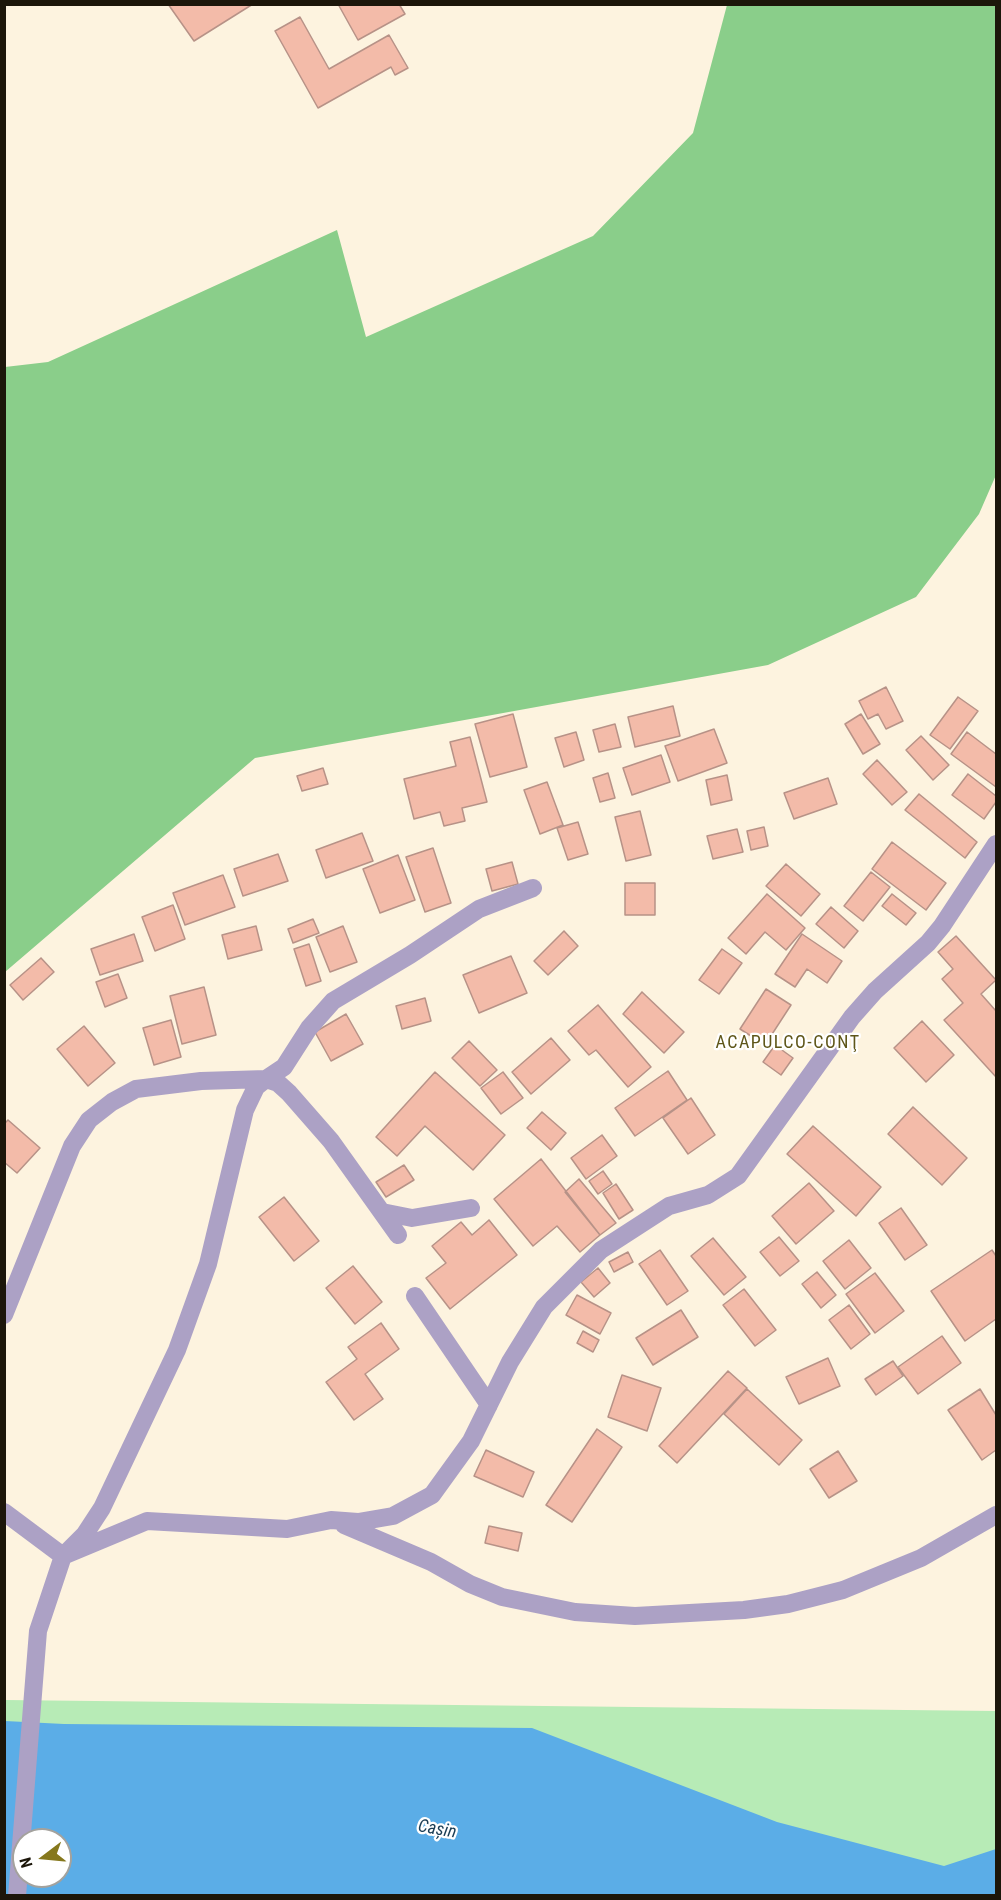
<!DOCTYPE html>
<meta charset="utf-8">
<style>
body{margin:0}
#map{position:relative;width:1001px;height:1900px;overflow:hidden;background:#fdf3df;font-family:"Roboto Condensed",sans-serif}
canvas{display:block}
.frame{position:absolute;inset:0;border:6px solid #1c160a;pointer-events:none}
.north{position:absolute;left:12px;top:1828px;width:60px;height:60px;box-sizing:border-box;background:#fff;border:2px solid #a4a29d;border-radius:50%;rotate:254deg;font-size:16px;font-weight:700;line-height:24px;text-align:center;color:#1c160a}
.north::after{content:'';display:block;margin:auto;width:21px;height:27px;background:#86781d;clip-path:polygon(50% 0,100% 100%,50% 72%,0 100%)}
</style>
<div id="map">
<canvas width="1001" height="1900"></canvas>
<div class="frame"></div>
<div class="north">N</div>
</div>
<script>
const context = document.querySelector('canvas').getContext('2d');
context.lineJoin = 'round';
function paint(path, color) {
  context.fillStyle = color;
  context.fill(path, 'evenodd');
}
function toPath(rows) {
  const path = new Path2D();
  for (const r of rows) {
    path.moveTo(r[0], r[1]);
    for (let i = 2; i < r.length; i += 2) path.lineTo(r[i], r[i + 1]);
  }
  return path;
}
function trace(path, color, width, dash) {
  context.strokeStyle = color;
  context.lineWidth = width;
  context.lineCap = dash ? 'butt' : 'round';
  context.setLineDash(dash || []);
  context.stroke(path);
}
function label(font, color, halo, rows, align = 'center') {
  context.font = font + ' "Roboto Condensed",sans-serif';
  context.lineWidth = 4.5;
  context.setLineDash([]);
  context.textBaseline = 'middle';
  context.strokeStyle = halo;
  context.fillStyle = color;
  for (const [text, x, y, turn = 0] of rows) {
    context.save();
    context.translate(x, y);
    context.rotate((+turn || 0) * Math.PI / 180);
    context.textAlign = isNaN(turn) ? turn : align;
    if (halo) context.strokeText(text, 0, 0);
    context.fillText(text, 0, 0);
    context.restore();
  }
}
paint(toPath([
 [5,1700,996,1711,996,1895,5,1896],
 [24,1840,60,1840,60,1876,24,1876]
]), '#b7ebb6');
paint(toPath([
 [727,5,996,5,996,475,979,514,916,597,768,665,255,758,5,972,5,367,48,362,337,230,366,337,593,236,693,133]
]), '#8ace8a');
paint(toPath([
 [5,1721,64,1724,532,1728,777,1822,944,1866,996,1849,996,1896,5,1896],
 [24,1840,60,1840,60,1876,24,1876]
]), '#5bade7');
const building = toPath([
 [168,4,253,4,194,41,168,4],
 [338,4,399,4,405,14,358,40,338,4],
 [300,17,329,69,389,35,408,68,395,75,391,67,318,108,275,31,300,17],
 [886,687,903,721,886,729,878,714,868,719,859,701,886,687],
 [958,697,978,711,950,749,930,735,958,697],
 [673,706,680,736,635,747,628,717,673,706],
 [513,714,527,767,490,777,475,724,513,714],
 [861,714,880,744,863,754,845,724,861,714],
 [615,724,621,747,599,752,593,730,615,724],
 [714,729,727,763,678,781,665,746,714,729],
 [576,732,584,760,564,767,555,738,576,732],
 [967,732,996,754,996,787,951,754,967,732],
 [921,736,949,765,933,780,906,750,921,736],
 [470,737,487,802,462,808,465,821,444,826,440,812,414,819,404,779,456,766,450,742,470,737],
 [661,755,670,782,632,795,623,768,661,755],
 [877,760,907,792,892,805,863,774,877,760],
 [323,768,328,784,302,791,297,776,323,768],
 [608,773,615,798,600,802,593,778,608,773],
 [968,774,996,796,996,802,984,819,952,795,968,774],
 [727,775,732,800,711,805,706,780,727,775],
 [828,778,837,804,794,819,784,793,828,778],
 [547,782,563,825,540,834,524,790,547,782],
 [919,794,977,842,965,858,905,810,919,794],
 [640,811,651,855,626,861,615,817,640,811],
 [578,822,588,854,568,860,557,828,578,822],
 [764,827,768,846,751,850,747,831,764,827],
 [737,829,743,852,713,859,707,836,737,829],
 [362,833,373,861,326,878,316,850,362,833],
 [892,842,946,883,926,910,872,869,892,842],
 [433,848,451,903,425,912,406,857,433,848],
 [278,854,288,881,243,896,234,869,278,854],
 [398,855,415,900,380,913,363,869,398,855],
 [512,862,518,884,492,891,486,869,512,862],
 [786,864,820,894,801,916,766,886,786,864],
 [871,872,890,887,863,921,844,906,871,872],
 [223,875,235,907,185,925,173,893,223,875],
 [625,883,655,883,655,915,625,915,625,883],
 [767,894,805,928,786,950,765,932,746,954,728,938,767,894],
 [892,894,916,913,906,925,882,906,892,894],
 [173,905,185,939,155,951,142,917,173,905],
 [831,907,858,931,844,948,816,924,831,907],
 [313,919,319,933,293,943,288,929,313,919],
 [256,926,262,950,228,959,222,935,256,926],
 [343,926,357,962,330,972,316,937,343,926],
 [564,931,578,946,548,975,534,961,564,931],
 [134,934,143,961,100,975,91,949,134,934],
 [802,934,842,961,827,983,807,969,795,987,775,974,802,934],
 [956,936,996,980,981,994,996,1011,996,1077,944,1020,963,1003,942,979,953,969,938,952,956,936],
 [309,944,321,981,306,986,294,949,309,944],
 [722,949,742,963,719,994,699,980,722,949],
 [511,956,527,993,479,1013,463,975,511,956],
 [41,958,54,972,23,1000,10,985,41,958],
 [118,974,127,998,105,1007,96,982,118,974],
 [204,987,216,1035,182,1044,170,996,204,987],
 [766,989,791,1005,765,1045,740,1029,766,989],
 [642,992,684,1032,664,1053,623,1014,642,992],
 [425,998,431,1021,402,1029,396,1006,425,998],
 [598,1005,651,1067,628,1087,596,1050,589,1055,568,1031,598,1005],
 [346,1014,363,1044,331,1061,315,1032,346,1014],
 [171,1020,181,1057,154,1065,143,1028,171,1020],
 [922,1021,954,1055,926,1082,894,1048,922,1021],
 [84,1026,115,1063,88,1086,57,1049,84,1026],
 [551,1038,570,1060,531,1094,512,1072,551,1038],
 [469,1041,497,1070,480,1086,452,1058,469,1041],
 [775,1045,793,1058,781,1075,763,1062,775,1045],
 [668,1071,687,1100,635,1136,615,1108,668,1071],
 [435,1072,505,1135,473,1170,425,1126,397,1156,376,1137,435,1072],
 [503,1072,523,1098,501,1114,481,1088,503,1072],
 [691,1098,715,1135,688,1154,663,1118,691,1098],
 [913,1107,967,1158,942,1185,888,1134,913,1107],
 [542,1112,566,1133,551,1150,527,1128,542,1112],
 [8,1120,40,1148,17,1173,4,1162,4,1124,8,1120],
 [813,1126,881,1187,856,1216,787,1154,813,1126],
 [602,1135,617,1156,586,1179,571,1158,602,1135],
 [541,1159,600,1235,580,1252,557,1226,533,1246,494,1199,541,1159],
 [404,1165,414,1180,386,1197,376,1182,404,1165],
 [603,1171,612,1184,598,1194,589,1181,603,1171],
 [579,1179,616,1223,600,1235,565,1192,579,1179],
 [809,1183,834,1211,796,1244,772,1216,809,1183],
 [616,1184,633,1210,619,1219,603,1193,616,1184],
 [284,1197,319,1241,294,1261,259,1217,284,1197],
 [901,1208,927,1245,905,1260,879,1223,901,1208],
 [489,1220,517,1255,450,1309,426,1278,446,1263,432,1246,461,1222,472,1235,489,1220],
 [779,1237,799,1261,780,1276,760,1252,779,1237],
 [713,1238,746,1277,724,1295,691,1256,713,1238],
 [849,1240,871,1268,845,1289,823,1261,849,1240],
 [660,1250,688,1291,667,1305,639,1264,660,1250],
 [992,1250,996,1256,996,1319,965,1341,931,1291,992,1250],
 [628,1252,633,1262,614,1272,609,1262,628,1252],
 [353,1266,382,1302,355,1324,326,1288,353,1266],
 [598,1268,610,1283,594,1297,581,1282,598,1268],
 [817,1272,836,1295,821,1308,802,1284,817,1272],
 [875,1273,904,1311,875,1333,846,1294,875,1273],
 [744,1289,776,1330,755,1346,723,1305,744,1289],
 [577,1295,611,1313,600,1334,566,1315,577,1295],
 [849,1305,870,1334,851,1349,829,1320,849,1305],
 [681,1310,698,1337,653,1365,636,1338,681,1310],
 [381,1323,399,1349,365,1374,383,1399,354,1420,326,1382,357,1359,348,1347,381,1323],
 [583,1331,599,1340,593,1352,577,1343,583,1331],
 [942,1336,961,1363,918,1394,898,1367,942,1336],
 [828,1358,840,1386,799,1404,786,1377,828,1358],
 [893,1361,903,1376,876,1395,865,1379,893,1361],
 [728,1371,747,1388,677,1463,659,1446,728,1371],
 [622,1375,661,1388,647,1431,608,1417,622,1375],
 [747,1389,802,1440,779,1465,724,1414,747,1389],
 [980,1389,996,1415,996,1450,982,1460,948,1410,980,1389],
 [597,1429,622,1447,572,1522,546,1505,597,1429],
 [486,1450,534,1472,523,1497,474,1476,486,1450],
 [838,1451,857,1481,829,1498,810,1469,838,1451],
 [489,1526,522,1533,518,1551,485,1543,489,1526]
]);
paint(building, '#f3bba9');
trace(building, '#b79287', 1.5);
trace(toPath([
 [382,1212,412,1218,471,1208],
 [398,1235,331,1141,289,1093,278,1083,266,1079,284,1067,309,1028,333,1001,410,955,479,909,533,888],
 [415,1296,489,1405],
 [4,1315,72,1146,89,1120,112,1102,136,1089,201,1081,266,1079],
 [4,1512,63,1556,85,1534,102,1508,177,1350,208,1264,245,1110,256,1087,266,1079],
 [344,1525,431,1562,470,1584,502,1597,575,1612,635,1616,744,1610,788,1604,843,1590,921,1558,996,1515],
 [17,1896,38,1631,63,1556,147,1521,287,1529,331,1520,358,1522,393,1516,432,1495,471,1441,510,1362,544,1307,601,1250,669,1206,708,1195,738,1176,852,1017,875,991,928,943,942,926,996,844]
]), '#aca1c5', 18);
context.letterSpacing = '1.5px';
label('18px', '#5f5619', '#fff', [
 ["ACAPULCO-CONŢ",788,1043]
]);
context.letterSpacing = '0px';
label('italic 18px', '#1a3d55', '#fff', [
 ["Cașin",437,1830,10]
]);
</script>
